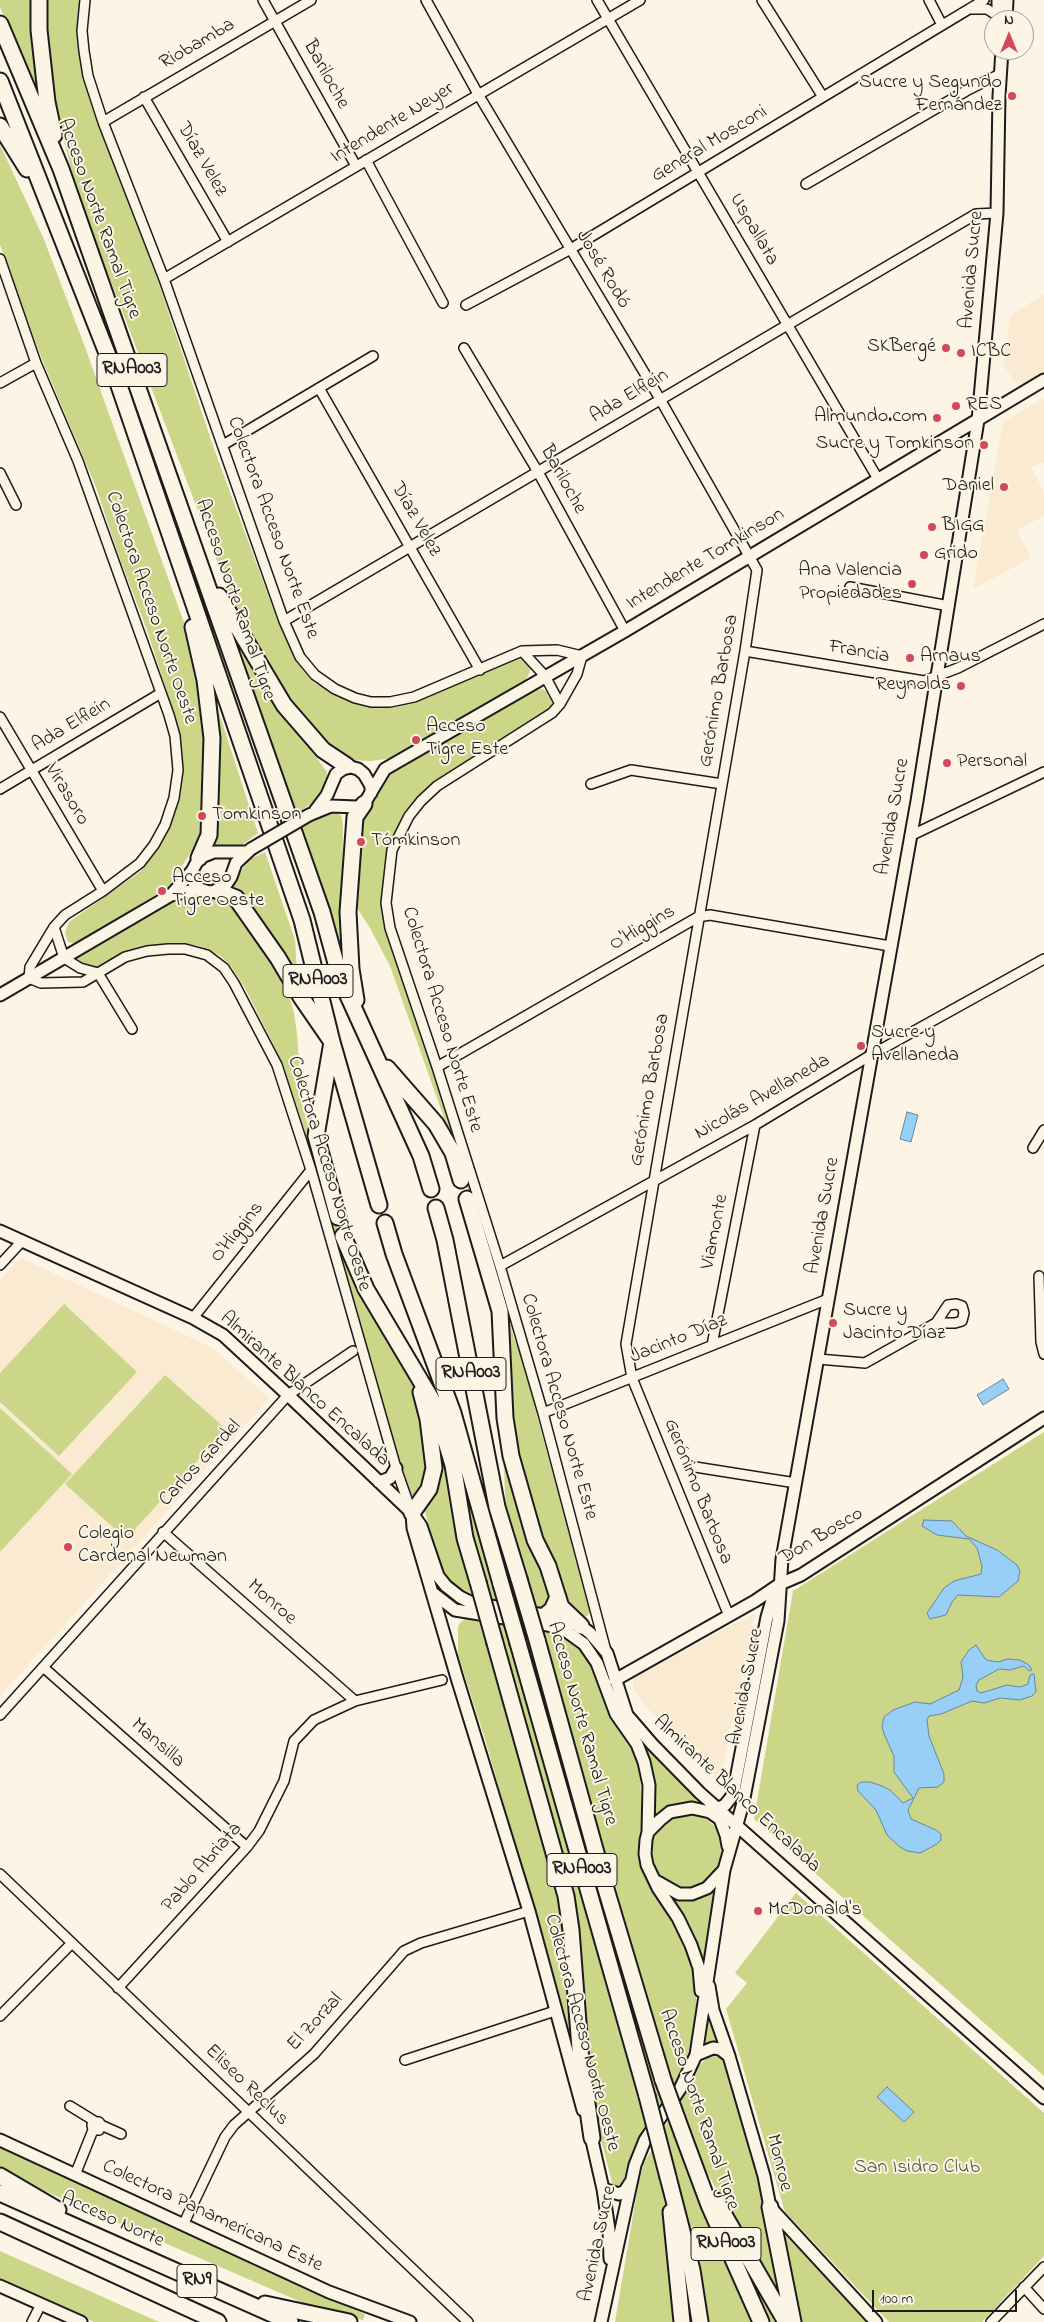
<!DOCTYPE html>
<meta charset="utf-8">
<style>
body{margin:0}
#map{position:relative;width:1044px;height:2322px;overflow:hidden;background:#fcf5e5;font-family:"Indie Flower",sans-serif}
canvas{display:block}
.north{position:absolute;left:984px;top:10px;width:50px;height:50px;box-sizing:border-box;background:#fcf5e5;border:1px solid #a29e95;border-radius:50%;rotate:0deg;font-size:14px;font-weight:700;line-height:20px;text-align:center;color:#1c1c1c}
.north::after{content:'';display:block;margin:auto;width:18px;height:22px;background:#d1495b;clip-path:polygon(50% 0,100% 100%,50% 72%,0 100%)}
.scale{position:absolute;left:872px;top:2290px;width:145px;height:22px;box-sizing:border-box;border:2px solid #1c1c1c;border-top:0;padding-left:6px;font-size:15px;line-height:18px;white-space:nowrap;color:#1c1c1c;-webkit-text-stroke:4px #fcf5e5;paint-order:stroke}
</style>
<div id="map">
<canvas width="1044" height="2322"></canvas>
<div class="north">N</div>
<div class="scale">100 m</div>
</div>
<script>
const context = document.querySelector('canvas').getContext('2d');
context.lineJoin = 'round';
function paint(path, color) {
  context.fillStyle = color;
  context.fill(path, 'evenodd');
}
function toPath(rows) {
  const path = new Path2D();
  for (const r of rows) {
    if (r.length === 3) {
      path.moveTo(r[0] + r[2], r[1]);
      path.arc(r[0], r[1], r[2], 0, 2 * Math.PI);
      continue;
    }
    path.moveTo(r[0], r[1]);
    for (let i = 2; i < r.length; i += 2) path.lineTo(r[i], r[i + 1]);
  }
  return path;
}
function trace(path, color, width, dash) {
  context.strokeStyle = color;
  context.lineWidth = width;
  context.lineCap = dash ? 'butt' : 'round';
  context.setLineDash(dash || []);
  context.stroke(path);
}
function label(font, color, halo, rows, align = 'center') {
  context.font = font + ' "Indie Flower",sans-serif';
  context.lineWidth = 4;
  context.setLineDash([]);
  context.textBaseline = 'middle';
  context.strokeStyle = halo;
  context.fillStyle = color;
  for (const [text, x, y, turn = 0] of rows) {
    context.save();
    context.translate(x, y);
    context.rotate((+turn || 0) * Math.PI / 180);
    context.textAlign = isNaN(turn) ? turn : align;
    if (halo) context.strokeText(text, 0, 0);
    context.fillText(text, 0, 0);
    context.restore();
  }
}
paint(toPath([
 [1044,294,1044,374,1020,389,1003,365,1011,315],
 [1044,398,1044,462,1031,467,1044,492,1044,516,1017,530,1031,558,973,589,1003,422],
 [21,1258,211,1347,270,1398,0,1696,0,1280],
 [755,1613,720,1781,644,1705,633,1688,633,1677]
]), '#faead2');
paint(toPath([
 [0,0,31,0,40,104,0,7],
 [45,0,81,0,78,28,98,118,158,281,213,446,278,622,295,660,314,683,352,701,371,706,396,707,516,657,524,657,532,667,526,680,522,684,394,758,370,761,353,760,338,756,295,711,251,638,233,603,79,197,53,101,45,27],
 [0,145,43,237,82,339,191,642,201,684,206,739,202,808,203,816,203,830,195,846,168,887,76,944,68,942,65,933,69,922,141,871,164,837,179,800,182,751,173,711,148,633,117,551,96,487,43,362,0,245],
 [243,651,269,693,327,772,327,783,317,801,303,809,308,824,324,814,334,812,341,815,343,824,342,897,344,960,241,652],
 [210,685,258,833,237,849,213,848,218,832,216,819],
 [542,689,549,692,553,699,552,706,547,714,428,791,395,840,384,906,388,940,470,1181,497,1268,514,1339,523,1358,541,1431,591,1610,587,1616,583,1618,575,1614,565,1599,535,1518,517,1454,479,1225,459,1160,390,966,370,928,355,905,360,821,373,804,375,794,389,771,528,692],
 [265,852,295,940,297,974,295,978,232,887,248,860],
 [190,894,227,898,239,916,248,923,282,976,288,991,294,1013,297,1034,302,1104,345,1255,409,1372,421,1410,430,1475,416,1496,409,1495,405,1487,363,1342,351,1293,314,1160,297,1107,278,1054,245,988,232,968,221,956,199,946,184,943,167,947,85,976,80,972,73,960,74,955,165,903],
 [64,1304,137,1372,59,1456,0,1402,0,1373],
 [165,1375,226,1429,126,1539,65,1484],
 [0,1408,72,1474,0,1552],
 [1044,1432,1044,2076,754,1819,793,1591],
 [443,1435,461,1545,471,1593,483,1596,469,1543,459,1450,500,1603,469,1597,451,1586,442,1575,424,1508,439,1486,442,1467,441,1442],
 [503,1452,555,1592,548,1611,533,1610,506,1511],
 [506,1570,510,1572,658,2089,666,2079,538,1626,567,1634,596,1664,640,1761,643,1866,674,1919,691,1955,697,1986,695,2025,690,2058,626,2185,618,2189,613,2186,597,2124,590,2076,580,1955,490,1619,505,1621,596,1936,641,2109,651,2096,503,1572],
 [470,1617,478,1618,504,1701,569,1935,575,2061,565,2019,485,1739,458,1655,458,1626,462,1621],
 [644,1743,704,1805,676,1805,657,1813,651,1821,656,1790],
 [687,1851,37],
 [717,1891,703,1971,666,1894,676,1898,696,1899],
 [796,1893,1044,2113,1044,2256,982,2322,889,2322,785,2212,726,2009,747,1983,735,1973],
 [709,2012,720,2042,705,2044],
 [715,2056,723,2058,728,2063,765,2202,784,2308,700,2160,681,2122,675,2138,718,2242,757,2322,707,2322,666,2151,656,2166,663,2185,678,2322,615,2322,639,2180,644,2163,699,2066,707,2058],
 [0,2148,365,2314,363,2320,331,2315,47,2192,0,2167],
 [778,2226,792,2242,869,2322,800,2322],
 [731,2237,781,2322,771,2322,743,2266],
 [0,2251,159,2322,94,2322,0,2280]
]), '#cbd689');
const water = toPath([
 [907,1112,918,1115,911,1142,900,1139,907,1112],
 [1003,1379,1009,1389,983,1405,977,1395,1003,1379],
 [924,1520,952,1521,966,1536,997,1550,1017,1565,1020,1571,1018,1581,999,1597,958,1595,952,1602,946,1615,930,1619,927,1613,944,1588,954,1581,981,1574,982,1566,977,1548,969,1539,937,1535,922,1526,924,1520],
 [976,1645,986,1660,998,1662,1008,1659,1020,1660,1029,1665,1032,1670,1029,1671,1024,1666,1010,1670,999,1669,979,1680,976,1685,977,1691,981,1693,1007,1685,1020,1687,1028,1684,1030,1675,1034,1674,1036,1692,1032,1696,1020,1700,1000,1698,984,1703,972,1701,941,1714,929,1716,927,1720,929,1736,944,1774,944,1782,938,1787,919,1788,908,1810,911,1819,936,1830,941,1834,941,1840,937,1844,920,1853,907,1851,900,1847,887,1835,876,1810,858,1791,857,1785,861,1782,870,1782,882,1786,890,1790,903,1803,913,1798,894,1772,894,1756,884,1734,882,1726,884,1717,893,1710,915,1702,930,1704,959,1690,963,1677,961,1662,969,1650,976,1645],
 [887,2087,914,2112,904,2122,877,2097,887,2087]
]);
paint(water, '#98cff7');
trace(water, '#66879f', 1);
const street = toPath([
 [85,0,82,31,84,51,88,76,103,122,164,279,284,621,300,657,315,675,335,689,355,698,371,702,390,702,414,697,522,651,557,650,582,656,577,674,560,704,552,713,437,786,421,801,409,816,392,850,386,903,390,928,437,1067,500,1266,543,1413,606,1651],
 [263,0,356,166],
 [426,0,478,94,660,399,757,570,745,651,626,1344,632,1378,729,1616],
 [597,0,878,479],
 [762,0,823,97],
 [929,0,942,25],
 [972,9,987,9,998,16],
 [144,97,228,242],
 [103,122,311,0],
 [366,160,443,303],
 [806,184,966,91,1000,74],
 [0,259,36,363,78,461,169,715,175,736,178,770,174,798,165,825,154,845,140,863,103,891,65,915,54,927,30,967,29,978,41,983,83,982,125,957,147,951,168,949,185,949,207,955,224,968,234,983,277,1065,311,1170,396,1468,411,1511],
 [164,279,640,0],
 [466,305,569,250,984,0],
 [464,348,538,472,625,631],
 [0,383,36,363],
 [319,388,480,670],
 [223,445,373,356],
 [0,473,16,505],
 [850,587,949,606],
 [284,621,976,214,997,213],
 [522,651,545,676,560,704],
 [745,651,924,681,958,668,1044,624],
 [0,717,103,891],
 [591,784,631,770,722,784],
 [0,789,161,693],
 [910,836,1044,772],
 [54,927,64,958,80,968,98,973,132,1029],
 [437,1067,698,917,710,915,890,946],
 [1033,1148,1044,1130],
 [0,1265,22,1241],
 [500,1266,755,1125,871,1055,1044,959],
 [1039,1276,1041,1342,1044,1354],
 [193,1318,311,1170],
 [712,1345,755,1125],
 [818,1359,865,1363,936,1323,955,1323,962,1321,964,1313,962,1306,956,1304,948,1305,936,1323],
 [543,1413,828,1299],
 [689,1466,796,1483],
 [163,1532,355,1701],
 [43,1667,247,1847],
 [0,1715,288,1395,353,1351],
 [0,1874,468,2322],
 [118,1988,247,1847,259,1831,284,1781,294,1741,314,1720,355,1701,442,1680],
 [0,2016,72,1943],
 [405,2060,555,2011],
 [70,2106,96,2122],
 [101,2125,121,2134],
 [75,2175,93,2130,92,2125,93,2122,99,2122,101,2125,99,2130,93,2130],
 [183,2225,225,2137,234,2125,314,2054,404,1951,421,1943,529,1911],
 [1024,2287,1044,2309],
 [32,2322,41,2304],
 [991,2322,1044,2267]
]);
const secondary = toPath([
 [998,0,998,20],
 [1006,20,1007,0],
 [315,811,327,795,336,774,347,766,358,769,364,774,371,786,371,793],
 [309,815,331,806,357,807,364,804,385,769,625,631,1044,380],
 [245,852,214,852,199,858,192,871,194,883,200,889,209,892,218,891,225,886,231,877,236,863,251,849],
 [171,895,200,889],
 [0,995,171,895,192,871],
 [0,1231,193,1318,223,1335,288,1395,412,1513,421,1526,438,1576,446,1586,460,1597,472,1603,556,1617,581,1626,590,1633,607,1653,627,1715,652,1744,700,1793,1044,2098],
 [379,1482,390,1478,396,1468],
 [412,1513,413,1528,457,1678,529,1911,583,2110],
 [433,1593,455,1610,548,1625,566,1631,584,1644,597,1663,616,1714,637,1744,644,1762,649,1785,648,1832],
 [615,1680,755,1601,780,1584,801,1575,1044,1418],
 [713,1811,725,1805,733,1795,767,1617,773,1597,779,1586],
 [656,1881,679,1894,692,1894,707,1888,723,1871],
 [709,1986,713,2010,729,2056,764,2176,770,2207,876,2322],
 [701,1991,699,1968,691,1945,678,1918,658,1888,647,1865,645,1854,646,1840,648,1832,660,1820,670,1812,692,1808,710,1812,720,1819,726,1835,728,1846],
 [696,2055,713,2048,720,2049,729,2056],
 [590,2132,603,2189,609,2230,610,2259],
 [0,2140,329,2292,410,2322],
 [603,2189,619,2194,625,2191,630,2183],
 [0,2286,81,2322],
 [601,2322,635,2165,645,2140,680,2089,696,2055,724,1870,743,1803,778,1621,782,1559,917,801,978,420,997,213,999,96,1002,50]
]);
const highway = toPath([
 [39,0,39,30,47,102,54,135],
 [0,24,61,169,322,912,340,978,421,1156,431,1189],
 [0,81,114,371,302,920,332,1042,379,1205],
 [0,126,27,169],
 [219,596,284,705,323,750,347,766],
 [193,627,205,680,212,738,209,835,199,858],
 [218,891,236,898,278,958,301,997,332,1042,316,1136,338,1217],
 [356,1000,351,969,348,912,355,817,364,804],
 [387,1068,436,1124,453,1153,461,1180],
 [467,1199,500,1311,505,1418,511,1456,535,1540,548,1566,561,1607,581,1626],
 [436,1208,445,1240,497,1507,519,1579],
 [385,1223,394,1254,453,1413,501,1584],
 [343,1236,366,1289,435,1405,453,1465,465,1538,478,1582],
 [412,1513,429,1489,434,1468,428,1419,421,1392],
 [535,1623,552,1610,558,1597],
 [537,1640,606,1889,663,2080],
 [495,1643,566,1896,571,1930,581,2062,592,2138],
 [518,1643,647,2096],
 [683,2135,709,2205,761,2322],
 [0,2176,58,2210],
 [668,2177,692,2270,700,2322],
 [0,2193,290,2322],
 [716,2201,786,2322],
 [770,2207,793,2322],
 [671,2212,682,2322],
 [0,2222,218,2322],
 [265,2304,349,2322]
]);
trace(street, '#1c1c1c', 12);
trace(secondary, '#1c1c1c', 15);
trace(highway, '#1c1c1c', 19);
trace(street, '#fcf5e5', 9);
trace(secondary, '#fcf5e5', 11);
trace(highway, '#fcf5e5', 15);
const secondaryBridge = toPath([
 [251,849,309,815]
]);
const highwayBridge = toPath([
 [519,1579,537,1640],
 [478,1582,495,1643],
 [501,1584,518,1643],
 [663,2080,683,2135],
 [647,2096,668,2177]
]);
trace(secondaryBridge, '#1c1c1c', 15, []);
trace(highwayBridge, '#1c1c1c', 19, []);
trace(secondaryBridge, '#fcf5e5', 11);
trace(highwayBridge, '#fcf5e5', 15);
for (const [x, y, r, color] of [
 [1012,96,5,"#d1495b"],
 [946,348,5,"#d1495b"],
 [961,353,5,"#d1495b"],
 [956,406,5,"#d1495b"],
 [937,418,5,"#d1495b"],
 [984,445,5,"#d1495b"],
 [1004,487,5,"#d1495b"],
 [932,527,5,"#d1495b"],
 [924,555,5,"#d1495b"],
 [912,584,5,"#d1495b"],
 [910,658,5,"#d1495b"],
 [961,686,5,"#d1495b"],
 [416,740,5,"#d1495b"],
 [947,763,5,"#d1495b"],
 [202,816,5,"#d1495b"],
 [361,842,5,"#d1495b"],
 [162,891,5,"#d1495b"],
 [861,1046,5,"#d1495b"],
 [833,1323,5,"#d1495b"],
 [68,1547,5,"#d1495b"],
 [758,1911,5,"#d1495b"]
]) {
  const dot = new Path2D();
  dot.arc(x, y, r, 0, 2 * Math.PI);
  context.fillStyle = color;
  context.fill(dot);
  trace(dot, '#fcf5e5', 2);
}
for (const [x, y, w] of [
 [132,370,70],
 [318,981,70],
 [471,1374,70],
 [582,1870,70],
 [726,2244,70],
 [197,2281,40]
]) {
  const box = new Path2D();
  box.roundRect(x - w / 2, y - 16.5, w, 33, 4);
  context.fillStyle = '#fcf5e5';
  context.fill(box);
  trace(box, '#1c1c1c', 1);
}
label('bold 19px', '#1c1c1c', null, [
 ["RNA003",132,370],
 ["RNA003",318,981],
 ["RNA003",471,1374],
 ["RNA003",582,1870],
 ["RNA003",726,2244],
 ["RN9",197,2281]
]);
label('20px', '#1c1c1c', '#fcf5e5', [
 ["Riobamba",198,45,-30],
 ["Bariloche",325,75,61],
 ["Intendente Neyer",393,124,-31],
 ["General Mosconi",710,145,-31],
 ["Díaz Velez",201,160,60],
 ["Acceso Norte Ramal Tigre",98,219,70],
 ["Uspallata",753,230,60],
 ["José Rodó",602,270,59],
 ["Avenida Sucre",973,270,-85],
 ["Ada Elflein",630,397,-31],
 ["Bariloche",562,480,61],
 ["Díaz Velez",415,520,60],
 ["Colectora Acceso Norte Este",272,528,70],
 ["Intendente Tomkinson",706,560,-31],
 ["Acceso Norte Ramal Tigre",234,600,71],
 ["Colectora Acceso Norte Oeste",150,608,71],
 ["Francia",859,653,10],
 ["Gerónimo Barbosa",720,691,-80],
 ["Ada Elflein",72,726,-31],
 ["Virasoro",66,795,59],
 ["Avenida Sucre",894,817,-80],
 ["O'Higgins",643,929,-30],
 ["Colectora Acceso Norte Este",441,1020,73],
 ["Gerónimo Barbosa",651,1090,-80],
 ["Nicolás Avellaneda",763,1098,-30],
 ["Colectora Acceso Norte Oeste",328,1174,73],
 ["Avenida Sucre",824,1216,-80],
 ["Viamonte",716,1232,-79],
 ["O'Higgins",238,1233,-51],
 ["Jacinto Díaz",679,1340,-22],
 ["Almirante Blanco Encalada",304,1390,42],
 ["Colectora Acceso Norte Este",558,1407,74],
 ["Carlos Gardel",201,1464,-47],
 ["Gerónimo Barbosa",697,1492,68],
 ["Don Bosco",822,1537,-31],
 ["Monroe",271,1603,41],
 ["Avenida Sucre",747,1687,-79],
 ["Acceso Norte Ramal Tigre",581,1724,74],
 ["Mansilla",157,1744,41],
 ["Almirante Blanco Encalada",736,1795,43],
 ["Pablo Abriata",203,1868,-49],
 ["El Zorzal",316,2023,-47],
 ["Colectora Acceso Norte Oeste",581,2033,75],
 ["Eliseo Reclus",246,2086,44],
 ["Acceso Norte Ramal Tigre",698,2110,71],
 ["Monroe",778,2163,76],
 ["Colectora Panamericana Este",212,2217,25],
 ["Acceso Norte",112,2221,24],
 ["Avenida Sucre",599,2244,-78]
]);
label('20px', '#1c1c1c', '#fcf5e5', [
 ["Sucre y Segundo",1002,84,"right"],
 ["Fernández",1002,107,"right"],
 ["SKBergé",936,348,"right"],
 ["ICBC",971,353],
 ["RES",966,406],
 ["Almundo.com",927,418,"right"],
 ["Sucre y Tomkinson",974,445,"right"],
 ["Daniel",994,487,"right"],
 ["BIGG",942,527],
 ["Grido",934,555],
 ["Ana Valencia",902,572,"right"],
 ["Propiedades",902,595,"right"],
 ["Arnaus",920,658],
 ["Reynolds",951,686,"right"],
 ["Acceso",426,728],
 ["Tigre Este",426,751],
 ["Personal",957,763],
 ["Tomkinson",212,816],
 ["Tómkinson",371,842],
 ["Acceso",172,879],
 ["Tigre Oeste",172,902],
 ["Sucre y",871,1034],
 ["Avellaneda",871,1057],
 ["Sucre y",843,1312],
 ["Jacinto Díaz",843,1335],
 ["Colegio",78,1535],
 ["Cardenal Newman",78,1558],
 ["McDonald's",768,1911]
], 'left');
label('20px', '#51543d', '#fcf5e5', [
 ["San Isidro Club",917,2169]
]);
</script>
